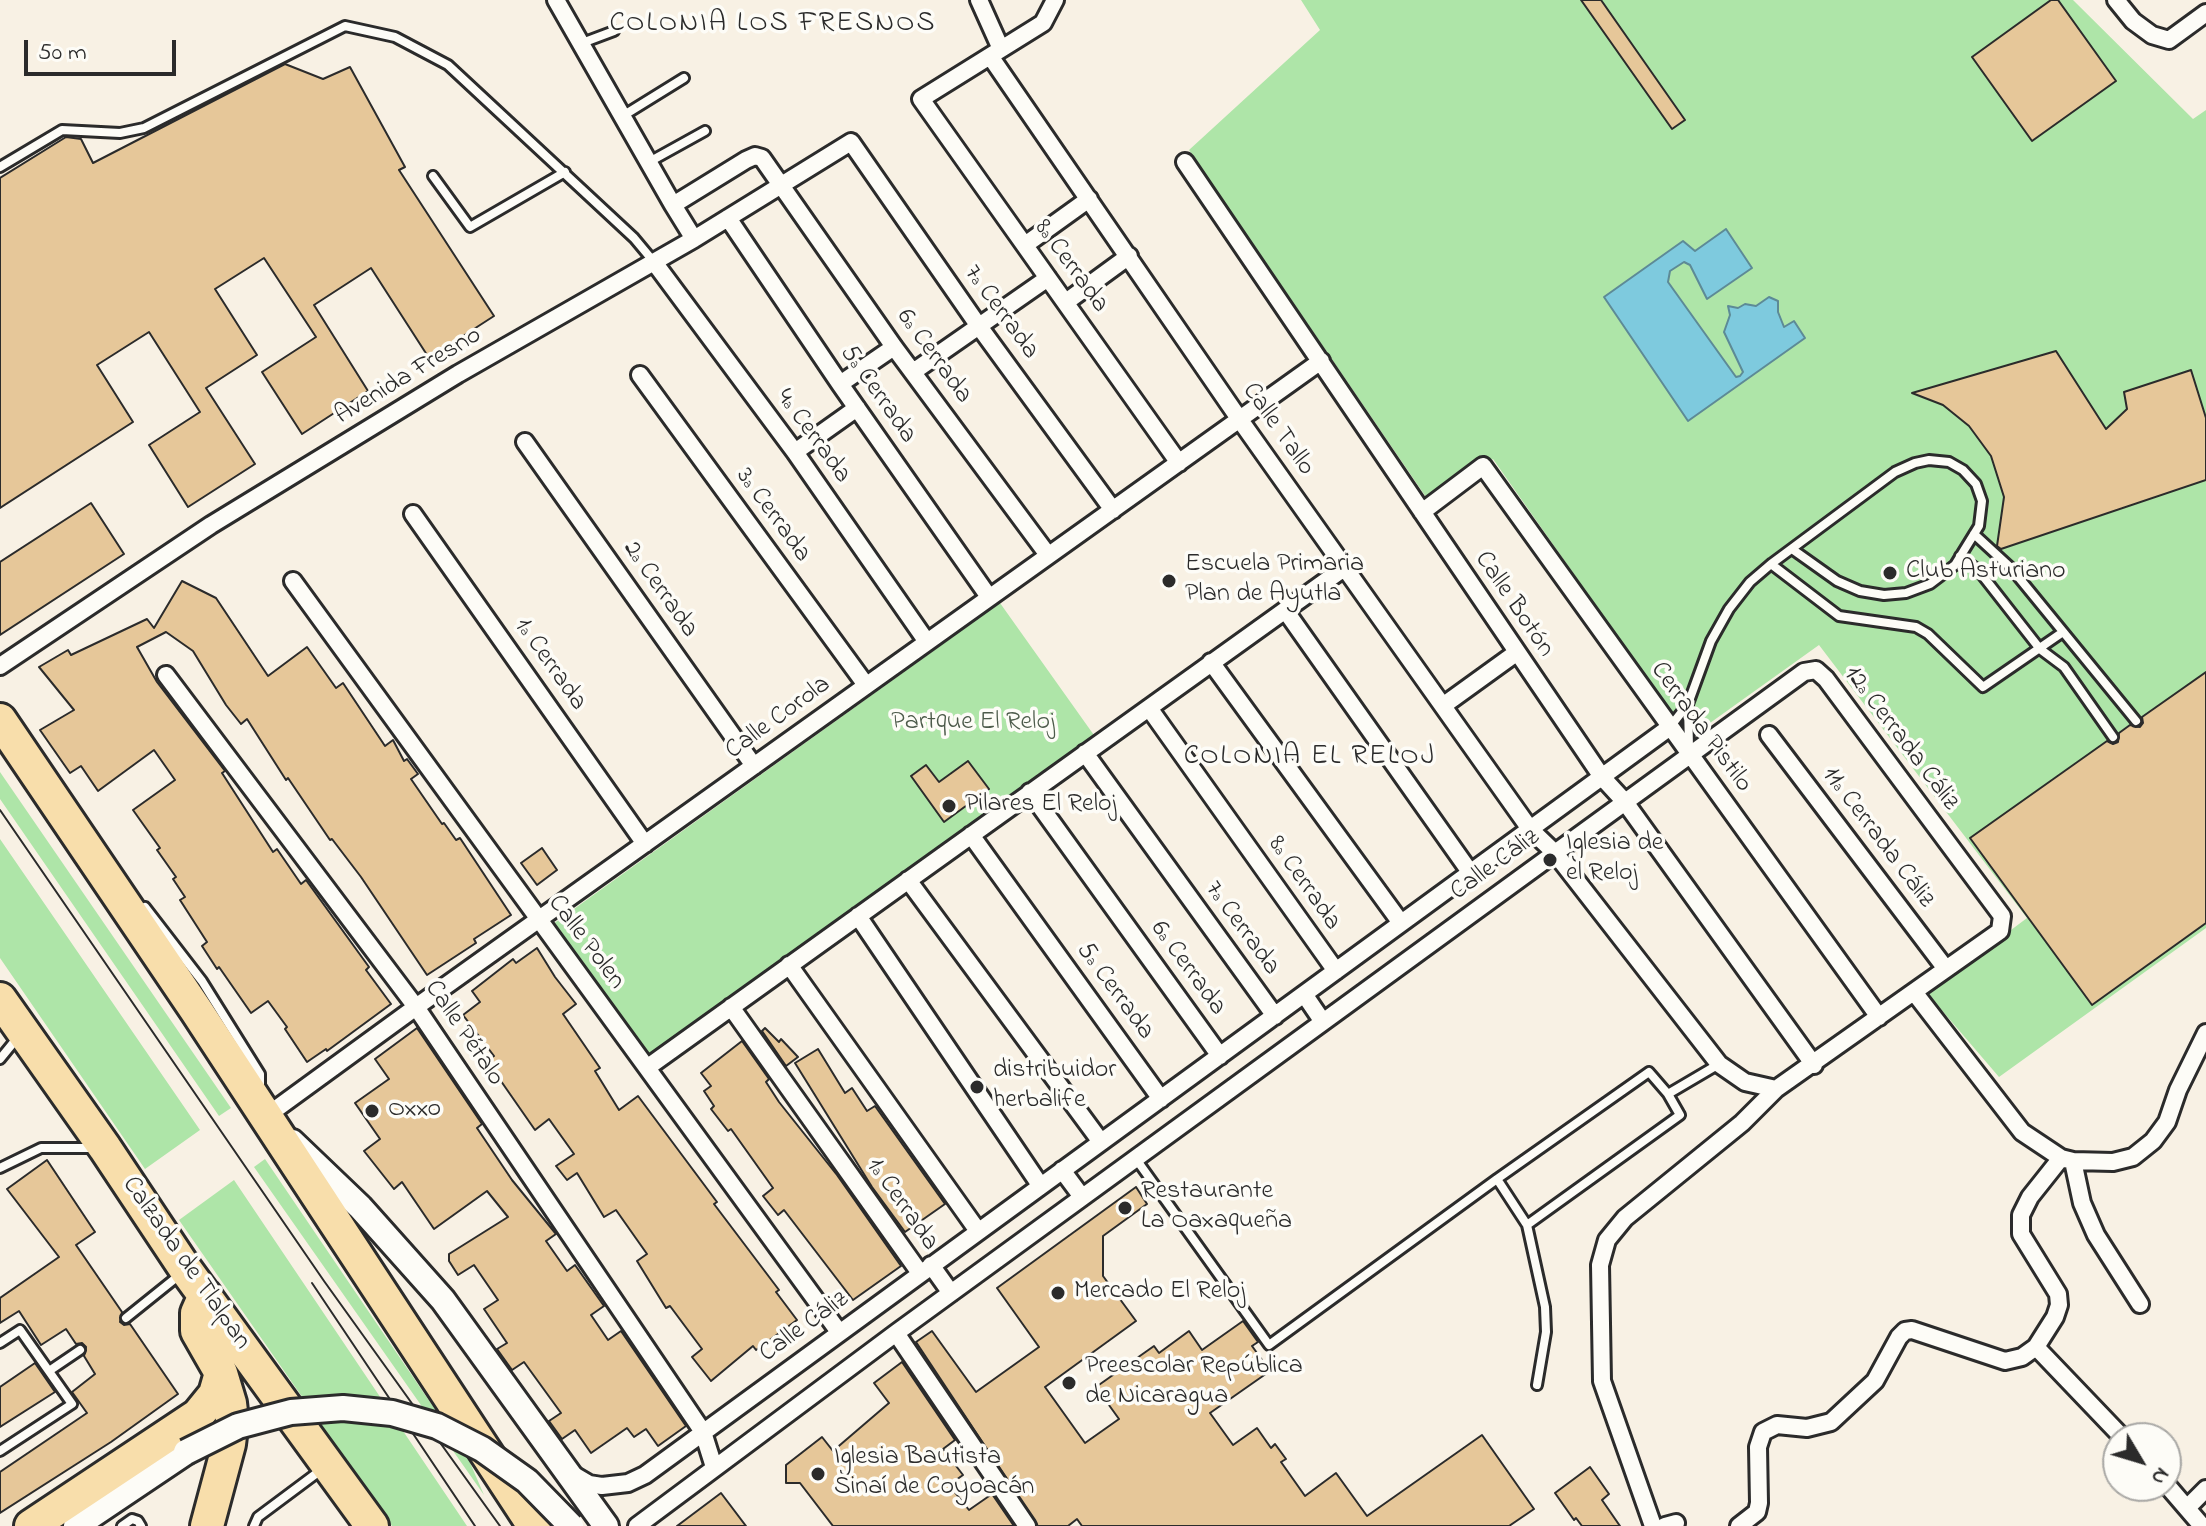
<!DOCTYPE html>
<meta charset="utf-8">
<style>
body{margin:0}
#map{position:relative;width:2206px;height:1526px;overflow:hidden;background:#f8f1e4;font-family:"Indie Flower",sans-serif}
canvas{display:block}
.north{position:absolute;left:2102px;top:1422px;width:80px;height:80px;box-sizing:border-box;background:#fdfcf7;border:2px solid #a9a8a5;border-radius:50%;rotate:128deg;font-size:22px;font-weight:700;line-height:32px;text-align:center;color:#2b2b2b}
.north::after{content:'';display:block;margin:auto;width:28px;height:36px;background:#2b2b2b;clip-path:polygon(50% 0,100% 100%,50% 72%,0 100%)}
.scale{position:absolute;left:24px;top:40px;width:152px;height:36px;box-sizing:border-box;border:4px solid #2b2b2b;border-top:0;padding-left:10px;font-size:24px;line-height:28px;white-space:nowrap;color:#2b2b2b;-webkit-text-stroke:6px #fdfcf7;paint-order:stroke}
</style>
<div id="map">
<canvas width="2206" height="1526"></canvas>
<div class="north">N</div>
<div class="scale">50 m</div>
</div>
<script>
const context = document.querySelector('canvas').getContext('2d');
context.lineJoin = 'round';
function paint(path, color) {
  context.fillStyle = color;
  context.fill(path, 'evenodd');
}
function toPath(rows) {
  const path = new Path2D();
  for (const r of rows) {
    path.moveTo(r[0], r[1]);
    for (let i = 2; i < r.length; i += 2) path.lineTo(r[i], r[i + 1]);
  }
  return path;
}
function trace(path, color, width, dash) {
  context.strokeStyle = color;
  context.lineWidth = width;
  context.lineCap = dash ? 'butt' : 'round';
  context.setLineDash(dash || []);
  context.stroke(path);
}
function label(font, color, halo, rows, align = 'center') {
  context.font = font + ' "Indie Flower",sans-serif';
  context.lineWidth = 7;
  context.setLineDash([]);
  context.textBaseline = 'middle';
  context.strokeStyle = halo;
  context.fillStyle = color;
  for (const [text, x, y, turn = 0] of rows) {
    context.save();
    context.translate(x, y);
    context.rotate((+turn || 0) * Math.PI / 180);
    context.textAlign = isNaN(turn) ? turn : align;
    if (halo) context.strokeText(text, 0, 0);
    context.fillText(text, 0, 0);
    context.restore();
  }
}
paint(toPath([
 [1301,0,2073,0,2193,119,2206,110,2206,928,1999,1077,1927,993,2027,918,1819,645,1689,738,1493,459,1430,503,1189,150,1320,30],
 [1000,603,1096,738,648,1057,553,924],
 [0,772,231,1108,219,1116,0,799],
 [0,839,200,1130,145,1169,0,958],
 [265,1159,468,1458,484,1495,254,1167],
 [234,1180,467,1526,392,1526,179,1220]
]), '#aee5a8');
const water = toPath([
 [1726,229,1752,268,1707,299,1690,265,1684,262,1670,271,1668,282,1736,377,1740,376,1743,372,1724,332,1730,315,1728,306,1738,308,1745,304,1756,306,1769,297,1778,301,1778,312,1784,327,1794,321,1805,338,1688,421,1604,297,1683,241,1695,251,1726,229]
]);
paint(water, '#7ecade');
trace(water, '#5d8a96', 2);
const building = toPath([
 [1581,0,1601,0,1685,120,1672,129,1581,0],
 [2051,0,2058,0,2116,81,2032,141,1972,57,2051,0],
 [285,64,323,79,350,67,405,167,399,170,494,316,429,358,371,268,314,305,368,391,302,434,262,372,316,337,264,258,215,289,257,355,206,388,255,464,188,507,149,445,200,412,149,332,97,365,133,422,0,508,0,178,66,137,81,139,93,163,285,64],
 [2056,351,2106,429,2127,409,2124,392,2191,370,2206,418,2206,480,2001,549,1997,546,2004,497,1991,456,1969,426,1943,405,1912,393,2056,351],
 [91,503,124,554,0,635,0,562,91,503],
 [182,581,216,598,268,676,307,647,336,688,343,683,385,746,393,740,404,761,407,759,418,774,411,779,442,824,444,823,456,840,460,838,511,915,474,939,476,943,427,975,361,877,332,839,330,840,288,778,286,780,247,719,241,724,226,705,193,651,166,632,137,647,157,682,225,771,222,773,273,852,277,849,301,884,306,880,369,967,366,970,391,1004,327,1051,326,1049,307,1062,285,1029,287,1027,268,1001,251,1013,219,967,217,969,202,946,207,942,180,900,185,897,173,879,176,877,157,850,160,848,133,810,175,780,154,750,98,791,81,766,70,773,40,730,74,710,39,667,68,650,71,655,147,619,154,628,182,581],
 [2206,672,2206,923,2092,1005,1970,838,2107,741,2113,744,2118,742,2119,733,2130,725,2140,727,2143,723,2142,717,2206,672],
 [968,761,989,789,944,822,911,776,926,765,939,782,968,761],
 [542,848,557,870,537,885,521,863,542,848],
 [537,948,555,977,576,1004,563,1014,600,1068,595,1071,619,1110,638,1096,717,1202,714,1204,779,1290,776,1292,797,1320,756,1350,753,1346,711,1381,692,1357,702,1349,670,1306,666,1308,637,1261,647,1254,616,1210,604,1217,577,1173,567,1180,556,1166,574,1154,549,1119,535,1130,487,1061,494,1056,463,1015,480,1002,472,991,513,959,516,963,537,948],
 [417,1028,482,1124,477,1128,512,1180,556,1234,546,1241,567,1271,575,1265,604,1306,591,1315,608,1340,621,1331,686,1426,658,1446,646,1429,634,1437,627,1428,591,1453,575,1430,562,1439,549,1421,561,1413,524,1362,512,1370,497,1349,507,1343,484,1309,498,1300,474,1265,458,1275,449,1261,449,1254,508,1217,487,1191,434,1229,402,1182,394,1189,364,1151,380,1139,355,1103,389,1079,375,1059,417,1028],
 [765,1028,779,1042,781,1039,798,1057,786,1066,762,1031,765,1028],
 [742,1041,769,1079,766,1082,779,1102,837,1175,901,1266,853,1300,784,1210,778,1215,763,1196,773,1188,731,1129,728,1131,711,1109,714,1106,704,1091,711,1086,701,1073,742,1041],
 [818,1049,845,1093,852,1088,867,1111,875,1106,945,1204,905,1232,872,1187,795,1063,818,1049],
 [47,1160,95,1232,76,1245,122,1312,120,1322,124,1325,130,1324,178,1394,111,1442,0,1513,0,1472,87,1413,72,1392,95,1374,84,1356,86,1347,82,1343,76,1344,66,1329,41,1345,19,1311,0,1323,0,1298,59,1257,7,1189,47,1160],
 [1136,1187,1147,1204,1103,1236,1103,1276,1136,1321,1045,1387,1085,1443,1119,1419,1096,1387,1154,1346,1159,1353,1189,1331,1202,1350,1243,1321,1258,1342,1252,1346,1270,1371,1210,1413,1233,1445,1257,1428,1271,1448,1275,1444,1286,1459,1281,1462,1305,1496,1336,1473,1367,1516,1482,1435,1534,1509,1509,1526,1082,1526,1077,1519,1068,1526,1038,1526,916,1342,932,1331,976,1392,1039,1347,997,1288,1136,1187],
 [902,1362,955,1440,943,1449,963,1475,949,1485,969,1510,992,1494,1014,1526,833,1526,800,1483,786,1483,786,1465,822,1437,833,1451,889,1403,874,1383,902,1362],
 [35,1363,55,1392,0,1427,0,1387,35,1363],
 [1590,1467,1609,1494,1602,1500,1620,1526,1582,1526,1576,1518,1574,1520,1555,1493,1590,1467],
 [721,1493,746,1526,677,1526,721,1493]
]);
paint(building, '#e6c799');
trace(building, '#2b2b2b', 2);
const lane = toPath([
 [582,43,614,31],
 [621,117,684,78],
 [649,162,705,131],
 [0,167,62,130,120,133,144,128,345,26,395,37,448,65,634,238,654,262],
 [433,176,470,227,565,172],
 [1974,534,2011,568,2136,721],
 [1960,556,1979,571,2040,649,2064,667,2113,737],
 [1771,564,1839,616,1916,627,1928,634,1983,687,2063,632],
 [1688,705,1689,747],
 [1670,727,1688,704,1711,641,1729,609,1750,582,1771,564,1895,472,1915,463,1929,460,1949,462,1963,470,1976,484,1982,501,1979,526,1955,565,1930,584,1906,593,1884,595,1860,591,1837,581,1792,549],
 [145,907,202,981,260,1074,260,1089],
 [0,1059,18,1037],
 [1136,1159,1269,1345,1497,1179,1527,1225,1680,1115,1668,1094,1719,1064],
 [0,1168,41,1148,95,1148],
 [1497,1179,1649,1072,1668,1094],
 [1527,1225,1545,1307,1546,1332,1537,1385],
 [126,1318,182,1273],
 [0,1343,20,1330,72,1404,0,1451],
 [49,1371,80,1350],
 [122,1526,132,1519,138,1521,141,1526],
 [254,1526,258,1517,321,1470]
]);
const street = toPath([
 [556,0,673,205],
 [979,0,1001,49],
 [1055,0,1043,23,921,99,1179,463],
 [2116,0,2133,21,2152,35,2169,40,2206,13],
 [1185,162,1602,777,1625,802,1814,1065],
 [728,218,840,384,989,597],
 [694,239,673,205,746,160,755,156,762,158,894,347,1048,555],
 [1025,245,1089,199],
 [654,262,795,452,927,642],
 [1066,302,1129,256],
 [913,372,1048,278],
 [640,375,866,685],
 [840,384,894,347],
 [525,442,754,766],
 [795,452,857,408],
 [1422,512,1483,466,1879,1017],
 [413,514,645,844],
 [293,581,839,1332],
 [1285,610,1470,872],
 [1211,662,1401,923],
 [0,666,211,525,355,437,458,374,694,239,851,142,978,325,1113,510],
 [166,675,416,1007,703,1432,714,1467],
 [1444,705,1516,653],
 [1149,708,1336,971],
 [1769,735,1946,969],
 [1085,753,1275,1016],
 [1030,792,1220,1056],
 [971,835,1161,1099],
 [908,880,1101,1142],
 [858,916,1040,1185],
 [789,965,978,1231],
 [1914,992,2022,1132,2061,1158,2073,1161,2113,1162,2133,1157,2153,1141,2167,1122,2178,1090,2206,1033],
 [1304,994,1323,1022],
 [731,1007,920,1273],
 [648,1067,1344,568],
 [265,1117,416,1007,1321,361],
 [2073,1161,2082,1203,2096,1235,2140,1304],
 [1062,1170,1082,1197],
 [931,1265,951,1293],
 [896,1333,1027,1526],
 [2036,1347,2123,1438],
 [572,1474,589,1484,602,1486,628,1483,645,1475,1670,727],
 [2166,1484,2202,1526],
 [2188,1507,2206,1489],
 [637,1526,896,1333,1323,1022,1555,853,1804,672,1816,670,1826,679,2002,916,2000,931,1776,1089,1745,1082,1719,1064,1555,853,1530,829,1240,420,990,56],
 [1653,1526,1602,1381,1600,1265,1607,1240,1625,1218,1742,1123,1776,1089],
 [1665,1526,1676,1523],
 [1739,1526,1757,1512,1759,1503,1758,1447,1763,1432,1777,1425,1807,1428,1831,1422,1875,1381,1899,1337,1905,1331,1912,1330,2005,1361,2022,1357,2036,1347,2055,1317,2059,1305,2058,1294,2021,1234,2021,1215,2030,1197,2061,1158]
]);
const secondary = toPath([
 [292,1142,360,1207,443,1300,606,1526],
 [76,1526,186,1452]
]);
const highway = toPath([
 [0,720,196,1010,534,1526],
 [0,999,105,1148,186,1270,372,1526],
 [205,1295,197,1313,197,1331,221,1373,230,1403,232,1420,229,1444,207,1526],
 [31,1526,198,1415,215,1394,221,1373]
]);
trace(lane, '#2b2b2b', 14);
trace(street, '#2b2b2b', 22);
trace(secondary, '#2b2b2b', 30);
trace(highway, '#2b2b2b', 38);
trace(lane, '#fdfcf7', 8);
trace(street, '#fdfcf7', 16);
trace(secondary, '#fdfcf7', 24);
trace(highway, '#f8deab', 32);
trace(toPath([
 [0,810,324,1281,500,1526],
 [312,1283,475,1526]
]), '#2b2b2b', 2);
const secondaryBridge = toPath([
 [186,1452,238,1426,291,1412,343,1408,392,1413,437,1426,482,1449,527,1481,571,1526]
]);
trace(secondaryBridge, '#2b2b2b', 30, []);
trace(secondaryBridge, '#fdfcf7', 24);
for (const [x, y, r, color] of [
 [1890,573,8,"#2b2b2b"],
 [1169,581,8,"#2b2b2b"],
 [949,806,8,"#2b2b2b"],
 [1550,860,8,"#2b2b2b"],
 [977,1087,8,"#2b2b2b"],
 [372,1111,8,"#2b2b2b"],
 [1125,1208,8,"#2b2b2b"],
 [1058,1293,8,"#2b2b2b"],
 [1069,1383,8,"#2b2b2b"],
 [818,1474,8,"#2b2b2b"]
]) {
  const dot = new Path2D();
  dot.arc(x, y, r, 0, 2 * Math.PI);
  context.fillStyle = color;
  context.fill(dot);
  trace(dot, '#fdfcf7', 3);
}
label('26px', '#2b2b2b', '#fdfcf7', [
 ["8ª Cerrada",1070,267,54],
 ["7ª Cerrada",1000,313,54],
 ["6ª Cerrada",933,357,54],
 ["Avenida Fresno",409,377,-31],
 ["5ª Cerrada",877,395,55],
 ["Calle Tallo",1277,430,55],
 ["4ª Cerrada",812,437,54],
 ["3ª Cerrada",772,516,54],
 ["2ª Cerrada",659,590,55],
 ["Calle Botón",1513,605,56],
 ["1ª Cerrada",549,665,55],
 ["Calle Corola",779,719,-36],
 ["Cerrada Pistilo",1700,728,54],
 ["12ª Cerrada Cáliz",1900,739,53],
 ["11ª Cerrada Cáliz",1877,838,53],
 ["Calle Cáliz",1496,866,-36],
 ["8ª Cerrada",1303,884,55],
 ["7ª Cerrada",1241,929,54],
 ["Calle Polen",585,943,53],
 ["6ª Cerrada",1187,969,54],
 ["5ª Cerrada",1114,992,54],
 ["Calle Pétalo",463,1034,56],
 ["1ª Cerrada",901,1205,55],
 ["Calzada de Tlalpan",185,1264,55],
 ["Calle Cáliz",805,1328,-36]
]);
label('26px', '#2b2b2b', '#fdfcf7', [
 ["Escuela Primaria",1185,566],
 ["Plan de Ayutla",1185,596],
 ["Club Asturiano",1906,573],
 ["Pilares El Reloj",965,806],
 ["Iglesia de",1566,845],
 ["el Reloj",1566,875],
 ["distribuidor",993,1072],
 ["herbalife",993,1102],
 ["Oxxo",388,1111],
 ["Restaurante",1141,1193],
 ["La Oaxaqueña",1141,1223],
 ["Mercado El Reloj",1074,1293],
 ["Preescolar República",1085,1368],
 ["de Nicaragua",1085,1398],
 ["Iglesia Bautista",834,1459],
 ["Sinaí de Coyoacán",834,1489]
], 'left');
label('26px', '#4c5a4a', '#fdfcf7', [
 ["Partque El Reloj",973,724]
]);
context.letterSpacing = '2px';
label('28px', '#2b2b2b', '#fdfcf7', [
 ["COLONIA LOS FRESNOS",773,25],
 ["COLONIA EL RELOJ",1310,758]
]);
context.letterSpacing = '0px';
</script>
